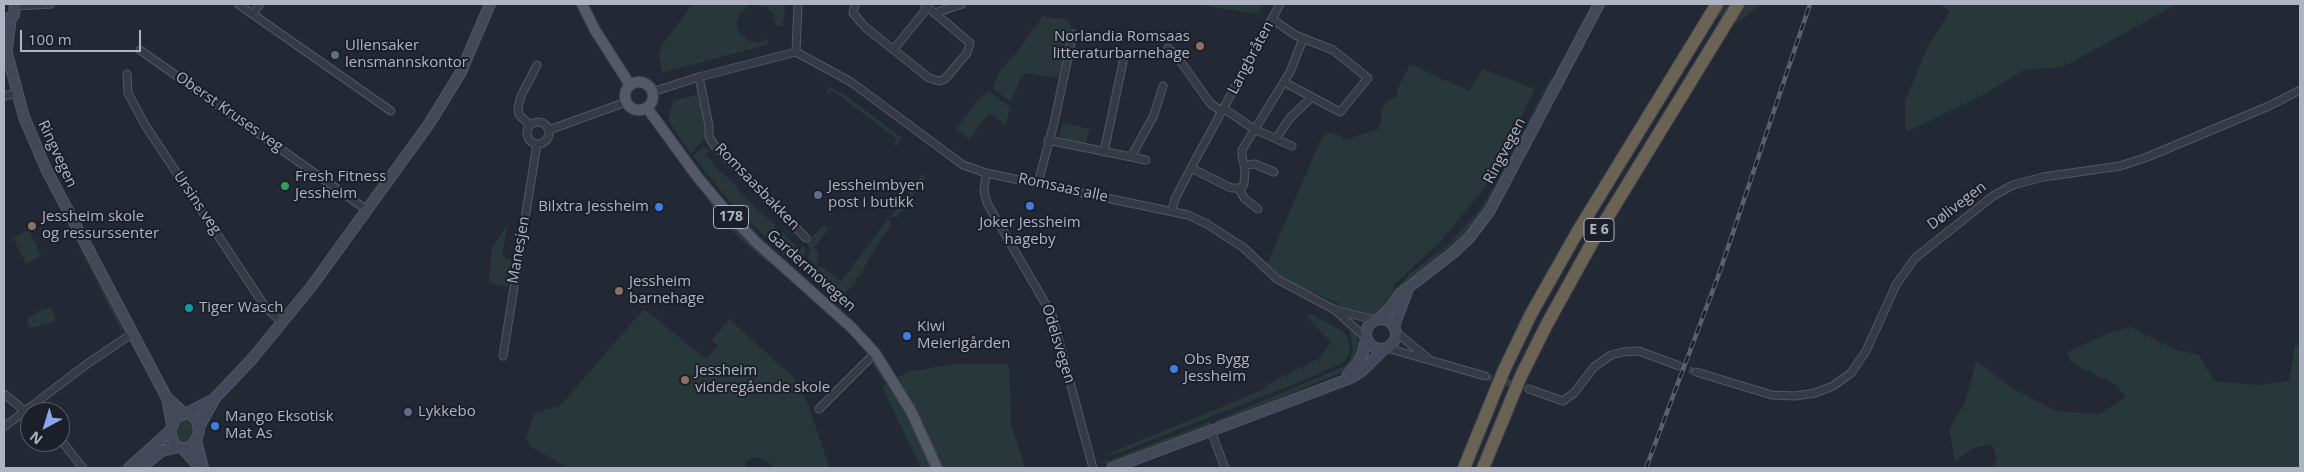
<!DOCTYPE html>
<meta charset="utf-8">
<style>
body{margin:0}
#map{position:relative;width:2304px;height:472px;overflow:hidden;background:#222834;font-family:"Open Sans",sans-serif}
canvas{display:block}
.frame{position:absolute;inset:0;border:5px solid #afb4c2;pointer-events:none}
.north{position:absolute;left:20px;top:402px;width:50px;height:50px;box-sizing:border-box;background:#1a1f2a;border:1px solid #565b67;border-radius:50%;rotate:219deg;font-size:14px;font-weight:700;line-height:20px;text-align:center;color:#afb4c2}
.north::after{content:'';display:block;margin:auto;width:18px;height:22px;background:#8aa6ec;clip-path:polygon(50% 0,100% 100%,50% 72%,0 100%)}
.scale{position:absolute;left:20px;top:30px;width:121px;height:22px;box-sizing:border-box;border:2px solid #afb4c2;border-top:0;padding-left:6px;font-size:15px;line-height:18px;white-space:nowrap;color:#afb4c2;-webkit-text-stroke:4px #1a1f2a;paint-order:stroke}
</style>
<div id="map">
<canvas width="2304" height="472"></canvas>
<div class="frame"></div>
<div class="north">N</div>
<div class="scale">100 m</div>
</div>
<script>
const context = document.querySelector('canvas').getContext('2d');
context.lineJoin = 'round';
function paint(path, color) {
  context.fillStyle = color;
  context.fill(path, 'evenodd');
}
function toPath(rows) {
  const path = new Path2D();
  for (const r of rows) {
    if (r.length === 3) {
      path.moveTo(r[0] + r[2], r[1]);
      path.arc(r[0], r[1], r[2], 0, 2 * Math.PI);
      continue;
    }
    path.moveTo(r[0], r[1]);
    for (let i = 2; i < r.length; i += 2) path.lineTo(r[i], r[i + 1]);
  }
  return path;
}
function trace(path, color, width, dash) {
  context.strokeStyle = color;
  context.lineWidth = width;
  context.lineCap = dash ? 'butt' : 'round';
  context.setLineDash(dash || []);
  context.stroke(path);
}
function label(font, color, halo, rows, align = 'center') {
  context.font = font + ' "Open Sans",sans-serif';
  context.lineWidth = 4;
  context.setLineDash([]);
  context.textBaseline = 'middle';
  context.strokeStyle = halo;
  context.fillStyle = color;
  for (const [text, x, y, turn = 0] of rows) {
    context.save();
    context.translate(x, y);
    context.rotate((+turn || 0) * Math.PI / 180);
    context.textAlign = isNaN(turn) ? turn : align;
    if (halo) context.strokeText(text, 0, 0);
    context.fillText(text, 0, 0);
    context.restore();
  }
}
paint(toPath([
 [692,4,747,4,747,7,742,11,737,20,738,31,749,41,759,43,768,39,769,44,662,73,659,55,661,47],
 [750,4,785,4,783,26,776,26,774,14,766,7],
 [1194,4,1263,4,1258,14],
 [1711,4,1761,4,1736,24,1719,16],
 [1939,4,2177,4,2063,67,2024,70,1983,95,1906,132,1905,102,1927,48,1950,11],
 [1043,16,1056,19,1066,18,1071,26,1059,78,1026,73,1021,78,1011,102,993,88,998,74,1015,54],
 [1410,64,1469,91,1483,69,1535,89,1486,186,1440,242,1394,285,1393,292,1410,273,1448,245,1478,212,1495,185,1551,77,1554,79,1495,192,1482,213,1454,245,1405,285,1391,303,1390,325,1359,314,1356,311,1356,313,1338,306,1337,303,1264,271,1321,139,1328,132,1339,135,1345,140,1378,129,1381,123,1381,112,1386,102,1398,96,1396,91],
 [830,87,845,95,902,138,896,146,894,144,897,139,885,130,832,90,828,95,827,92],
 [989,91,1010,107,1006,125,989,113,969,139,956,129,978,100],
 [698,94,707,126,704,138,691,154,668,120,673,101],
 [1063,122,1090,129,1086,143,1059,137],
 [703,147,711,149,705,155,714,163,713,165,737,186,736,188,762,214,775,224,774,226,781,233,782,232,800,249,803,246,806,249,804,256,797,263,785,256,729,201,693,156],
 [922,174,926,177,897,217,890,217],
 [703,192,732,224,769,260,769,264,740,239,715,212],
 [889,218,891,225,875,248,859,278,857,277,854,280,856,282,844,294,838,290,832,296,800,265,804,262,814,268,822,267,841,281],
 [508,224,502,256,512,261,508,287,489,283,492,247],
 [67,225,117,317,122,328,122,332],
 [824,225,829,229,814,248,819,252,817,260,819,264,815,265,808,259,810,249,806,242],
 [29,230,41,256,26,264,13,238],
 [52,308,56,317,54,322,31,328,28,326,27,319,42,309],
 [644,309,706,359,718,346,712,340,729,319,793,377,807,402,830,468,775,468,767,461,756,457,746,461,746,468,568,468,528,445,530,442,526,439,534,413,560,406],
 [1311,314,1344,332,1347,336,1350,350,1346,359,1342,363,1302,381,1116,454,1103,456,1262,390,1268,384,1318,359,1331,343,1307,316],
 [2130,327,2174,349,2199,355,2214,381,2260,385,2289,381,2295,344,2300,345,2300,468,1992,468,1997,459,1992,444,1974,448,1955,461,1949,429,1965,403,1976,361,2014,389,2056,411,2100,414,2125,397,2116,385,2072,363,2067,352,2109,333],
 [1352,328,1357,337,1359,348,1358,355,1347,370,1219,423,1215,421,1343,367,1349,362,1353,350,1350,332],
 [871,363,877,364,890,382,907,372,955,364,1009,364,1011,424,1025,468,921,468,882,387,886,384],
 [183,419,189,421,193,427,191,436,186,441,179,440,176,433,177,426],
 [1211,421,1212,426,1109,466,1097,461,1110,460]
]), '#283739');
trace(toPath([
 [1679,366,1696,372],
 [1485,376,1529,389]
]), '#373d49', 7, [7, 3.5]);
const street = toPath([
 [238,4,391,111],
 [855,4,853,13,865,27,929,78,939,81,945,79,967,53,970,43,924,4],
 [16,6,51,4],
 [935,13,962,4],
 [253,14,260,4],
 [1272,19,1295,35,1333,50,1368,78,1340,112,1284,82],
 [1168,48,1176,55,1210,103,1221,111],
 [894,49,928,7],
 [140,50,367,210],
 [796,52,851,82,963,165,986,173,1188,215,1207,224,1244,248,1277,279,1335,310,1375,320],
 [796,52,798,4],
 [127,74,128,93,145,125,264,305,282,323],
 [699,77,709,126,709,137,714,145,806,238],
 [652,92,699,77,796,52],
 [4,96,17,93],
 [1223,108,1254,129,1292,146],
 [538,133,11],
 [530,125,519,115,518,108,521,96,537,65],
 [549,130,626,102],
 [1277,137,1290,118,1312,97],
 [1048,140,1146,160],
 [1104,152,1123,62],
 [1131,157,1154,115,1163,86],
 [1244,165,1255,164,1274,172],
 [1191,168,1231,188,1241,188,1244,184,1245,169,1242,156,1242,150,1290,72,1303,39],
 [986,173,984,191,987,203,1052,315,1093,468],
 [1038,183,1054,123,1073,34],
 [1238,188,1245,199,1258,209],
 [1172,210,1175,199,1191,168,1280,4],
 [1337,312,1366,338],
 [1397,333,1430,360],
 [1387,348,1485,376],
 [503,356,537,144],
 [1696,372,1772,395,1795,396,1815,393,1833,386,1851,373,1866,351,1896,285,1915,258,1993,196,2013,185,2043,177,2120,166,2145,158,2269,106,2300,90],
 [1529,389,1563,401,1574,393,1594,367,1611,355,1623,352,1639,351,1679,366],
 [4,394,25,411],
 [819,409,875,353],
 [4,427,87,364,133,333],
 [1211,431,1225,468],
 [60,439,83,468]
]);
const secondary = toPath([
 [4,21,14,15,15,4],
 [4,42,24,117,46,169,160,385,167,398,184,413],
 [7,48,11,17],
 [1381,334,15],
 [1379,319,1392,306,1400,294,1453,253,1469,238,1489,212,1599,4],
 [1394,326,1408,289],
 [1347,376,1357,364,1363,353,1366,338],
 [167,398,172,424],
 [187,413,196,418,199,431,196,440,190,447,182,448,174,444,170,431,176,417,187,413],
 [187,413,214,399],
 [199,427,215,398,252,359,311,287,429,124,461,72,490,4],
 [196,440,203,468],
 [182,448,201,468],
 [129,468,170,431],
 [140,468,162,451,178,447],
 [1112,468,1351,378,1362,371,1384,349]
]);
const primary = toPath([
 [582,4,595,30,630,85],
 [639,96,14],
 [647,108,699,179,726,211,757,243,851,327,875,353,911,411,937,468]
]);
const highway = toPath([
 [1464,468,1504,370,1531,314,1578,231,1717,4],
 [1483,468,1521,376,1547,324,1593,241,1738,4]
]);
trace(street, '#525763', 9);
trace(secondary, '#525763', 12);
trace(primary, '#3e434f', 12);
trace(highway, '#3f4450', 14);
trace(street, '#353a45', 7);
trace(secondary, '#434958', 10);
trace(primary, '#535965', 10);
trace(highway, '#6a6353', 12);
const rail = toPath([
 [1646,468,1719,274,1810,4]
]);
trace(rail, '#59606e', 4.5);
trace(rail, '#1a1f2a', 2.5, [8]);
for (const [x, y, r, color] of [
 [1200,46,5,"#8d6e63"],
 [335,55,5,"#5c6f8a"],
 [285,186,5,"#2e9e5b"],
 [818,195,5,"#5c6f8a"],
 [1030,206,5,"#3f7fe0"],
 [659,207,5,"#3f7fe0"],
 [32,226,5,"#8d6e63"],
 [619,291,5,"#8d6e63"],
 [189,308,5,"#0f9aa8"],
 [907,336,5,"#3f7fe0"],
 [1174,369,5,"#3f7fe0"],
 [685,380,5,"#8d6e63"],
 [408,412,5,"#5c6f8a"],
 [215,426,5,"#3f7fe0"]
]) {
  const dot = new Path2D();
  dot.arc(x, y, r, 0, 2 * Math.PI);
  context.fillStyle = color;
  context.fill(dot);
  trace(dot, '#1a1f2a', 2);
}
for (const [x, y, w] of [
 [731,217,35],
 [1599,230,30]
]) {
  const box = new Path2D();
  box.roundRect(x - w / 2, y - 11.5, w, 23, 4);
  context.fillStyle = '#1a1f2a';
  context.fill(box);
  trace(box, '#afb4c2', 1);
}
label('bold 14px', '#afb4c2', null, [
 ["178",731,217],
 ["E 6",1599,230]
]);
label('15px', '#afb4c2', '#1a1f2a', [
 ["Norlandia Romsaas",1190,37,"right"],
 ["litteraturbarnehage",1190,54,"right"],
 ["Ullensaker",345,46],
 ["lensmannskontor",345,63],
 ["Fresh Fitness",295,177],
 ["Jessheim",295,194],
 ["Jessheimbyen",828,186],
 ["post i butikk",828,203],
 ["Bilxtra Jessheim",649,207,"right"],
 ["Jessheim skole",42,217],
 ["og ressurssenter",42,234],
 ["Joker Jessheim",1030,223,"center"],
 ["hageby",1030,240,"center"],
 ["Jessheim",629,282],
 ["barnehage",629,299],
 ["Tiger Wasch",199,308],
 ["Kiwi",917,327],
 ["Meierigården",917,344],
 ["Obs Bygg",1184,360],
 ["Jessheim",1184,377],
 ["Jessheim",695,371],
 ["videregående skole",695,388],
 ["Lykkebo",418,412],
 ["Mango Eksotisk",225,417],
 ["Mat As",225,434]
], 'left');
label('15px', '#afb4c2', '#1a1f2a', [
 ["Langbråten",1251,58,-62],
 ["Oberst Kruses veg",229,112,35],
 ["Ringvegen",1505,151,-62],
 ["Ringvegen",57,154,65],
 ["Romsaasbakken",757,187,46],
 ["Romsaas alle",1063,188,12],
 ["Ursins veg",197,203,56],
 ["Dølivegen",1957,206,-37],
 ["Manesjen",519,250,-80],
 ["Gardermovegen",811,271,42],
 ["Odelsvegen",1058,344,73]
]);
</script>
